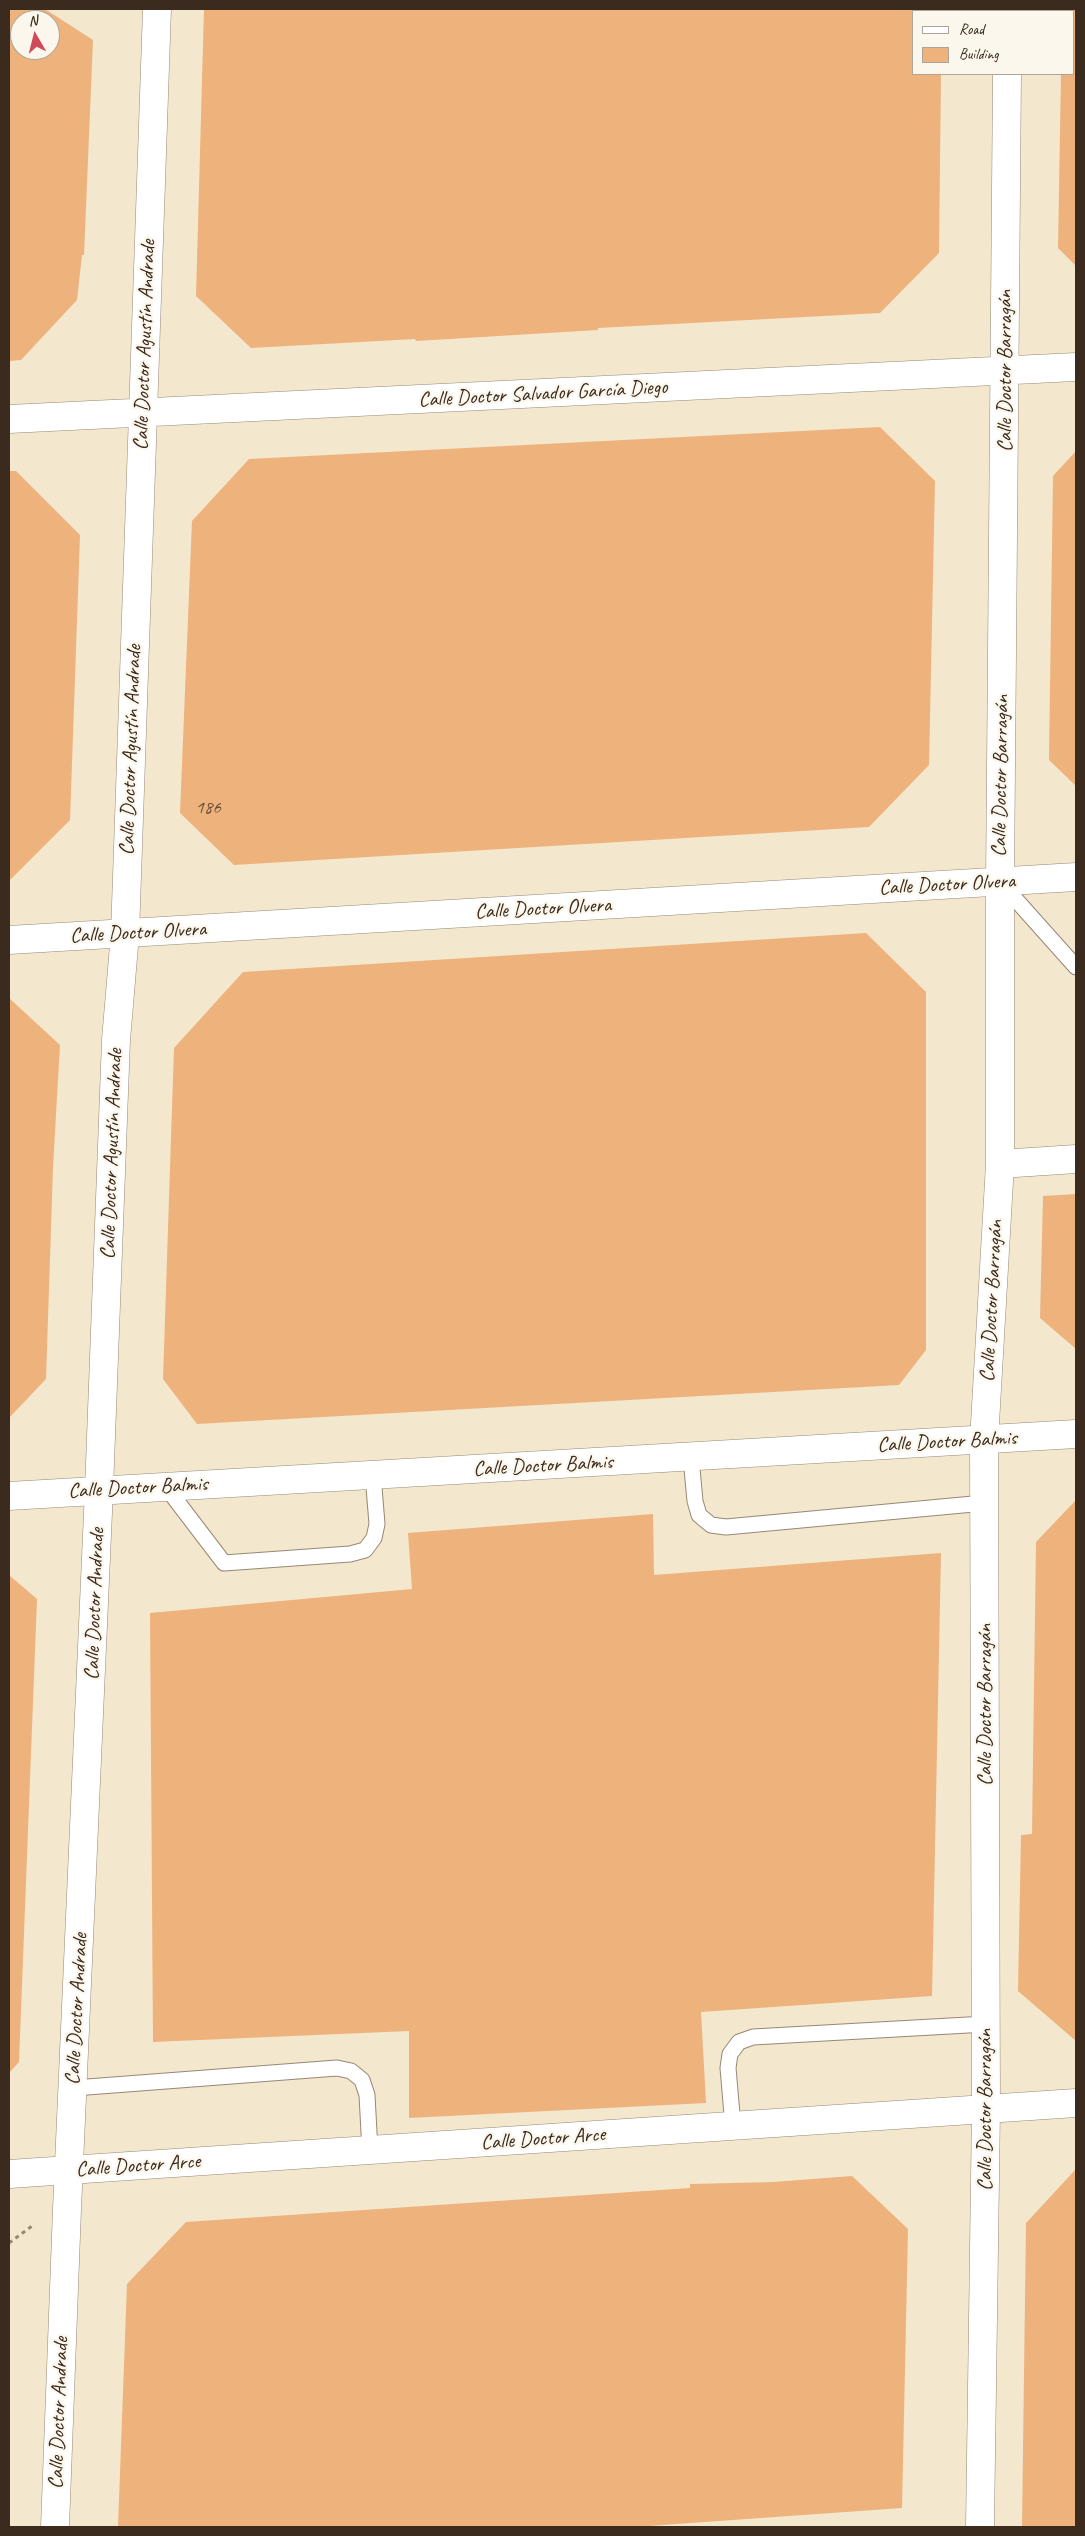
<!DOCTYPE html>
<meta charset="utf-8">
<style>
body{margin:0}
#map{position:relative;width:1085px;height:2536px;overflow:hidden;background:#f3e7ce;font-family:Caveat,sans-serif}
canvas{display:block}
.frame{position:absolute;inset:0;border:10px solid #3b2a1e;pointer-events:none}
.legend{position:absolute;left:912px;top:10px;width:162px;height:65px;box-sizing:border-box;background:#fbf7ec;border:1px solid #aea59a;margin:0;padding:6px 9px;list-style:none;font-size:15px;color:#3b2a1e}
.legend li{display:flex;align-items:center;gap:10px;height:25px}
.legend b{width:25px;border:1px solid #aea59a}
.north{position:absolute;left:10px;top:10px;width:50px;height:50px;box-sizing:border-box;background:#fbf7ec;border:1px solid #aea59a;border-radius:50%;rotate:352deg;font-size:14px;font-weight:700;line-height:20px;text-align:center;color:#3b2a1e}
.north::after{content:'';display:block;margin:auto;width:18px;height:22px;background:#d1495b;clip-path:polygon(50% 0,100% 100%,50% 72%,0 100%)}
</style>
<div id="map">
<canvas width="1085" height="2536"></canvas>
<div class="frame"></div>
<ul class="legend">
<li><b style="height:6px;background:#fff"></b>Road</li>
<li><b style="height:14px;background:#eeb27d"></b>Building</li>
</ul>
<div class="north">N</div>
</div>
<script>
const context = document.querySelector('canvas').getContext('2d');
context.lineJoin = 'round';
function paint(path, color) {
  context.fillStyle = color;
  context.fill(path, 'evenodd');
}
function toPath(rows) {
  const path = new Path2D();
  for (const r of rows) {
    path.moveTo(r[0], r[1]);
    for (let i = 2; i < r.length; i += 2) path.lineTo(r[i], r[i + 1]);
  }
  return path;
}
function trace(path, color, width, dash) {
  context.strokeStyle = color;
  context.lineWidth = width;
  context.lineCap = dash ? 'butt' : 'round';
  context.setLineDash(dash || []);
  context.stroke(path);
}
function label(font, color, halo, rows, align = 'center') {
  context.font = font + ' Caveat,sans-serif';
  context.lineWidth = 4.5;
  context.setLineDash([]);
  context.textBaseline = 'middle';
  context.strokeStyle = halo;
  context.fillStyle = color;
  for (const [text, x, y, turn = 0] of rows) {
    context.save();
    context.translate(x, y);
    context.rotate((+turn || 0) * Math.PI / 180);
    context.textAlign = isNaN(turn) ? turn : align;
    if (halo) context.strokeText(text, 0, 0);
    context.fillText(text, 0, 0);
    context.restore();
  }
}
paint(toPath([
 [13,9,45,9,93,40,84,255,82,255,77,300,21,360,9,361,9,11],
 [20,20,50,20,50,50,20,50],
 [204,9,942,9,941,11,914,11,914,74,941,74,939,253,880,313,598,328,598,330,416,341,415,339,251,348,196,296],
 [1061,9,1076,9,1076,266,1058,248,1061,74,1074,74,1074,11,1061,11],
 [880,427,935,481,929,765,869,827,234,865,180,813,192,521,249,459],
 [1076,451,1076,786,1049,760,1053,476],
 [9,471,16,471,80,535,70,820,9,881],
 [866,933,926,992,926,1350,899,1385,197,1424,163,1379,174,1048,243,972],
 [9,998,60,1045,53,1167,46,1379,9,1418],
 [1076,1194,1076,1349,1040,1318,1043,1196],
 [1076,1500,1076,2041,1018,1991,1021,1835,1032,1834,1036,1542],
 [653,1514,654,1575,941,1553,932,1996,701,2012,706,2103,409,2118,409,2031,153,2042,150,1613,412,1589,408,1533],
 [9,1575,37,1599,19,2062,9,2073],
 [1076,2169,1076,2527,1022,2527,1026,2223],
 [852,2176,908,2229,902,2508,634,2527,118,2527,127,2284,186,2222,690,2188,690,2184,773,2182]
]), '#eeb27d');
const lane = toPath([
 [1001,883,1076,967],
 [691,1458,695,1501,699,1515,711,1525,726,1527,984,1503],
 [166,1487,224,1563,350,1554,365,1550,374,1538,377,1524,373,1475],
 [74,2088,337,2068,351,2071,362,2080,367,2095,370,2151],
 [733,2126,728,2068,730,2054,739,2042,753,2037,986,2024]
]);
const street = toPath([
 [1007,11,1007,9],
 [9,419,1076,367],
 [1000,1164,1076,1159],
 [9,2174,1076,2103],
 [55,2527,67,2209,99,1490,116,1040,125,934,157,9],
 [980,2527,986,2109,984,1441,1000,1164,1000,882,1007,74]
]);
const primary = toPath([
 [9,940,1076,877],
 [9,1496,1076,1434]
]);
trace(lane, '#978876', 17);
trace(street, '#978876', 29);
trace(primary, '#978876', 29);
trace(toPath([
 [9,2243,32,2226]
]), '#978876', 3, [4, 4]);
trace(lane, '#fff', 15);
trace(street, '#fff', 28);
trace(primary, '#fff', 28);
label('19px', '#684c36', null, [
 ["186",208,808]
]);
label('21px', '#3b2a1e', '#fbf7ec', [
 ["Calle Doctor Agustín Andrade",145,345,-88],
 ["Calle Doctor Barragán",1005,371,-90],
 ["Calle Doctor Salvador García Diego",543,394,-3],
 ["Calle Doctor Agustín Andrade",131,750,-88],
 ["Calle Doctor Barragán",1001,776,-89],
 ["Calle Doctor Olvera",947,885,-3],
 ["Calle Doctor Olvera",543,909,-3],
 ["Calle Doctor Olvera",138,933,-3],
 ["Calle Doctor Agustín Andrade",112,1154,-88],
 ["Calle Doctor Barragán",992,1301,-87],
 ["Calle Doctor Balmis",947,1442,-3],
 ["Calle Doctor Balmis",543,1466,-3],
 ["Calle Doctor Balmis",138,1488,-3],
 ["Calle Doctor Andrade",95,1604,-88],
 ["Calle Doctor Barragán",985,1705,-90],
 ["Calle Doctor Andrade",77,2009,-87],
 ["Calle Doctor Barragán",985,2110,-90],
 ["Calle Doctor Arce",543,2139,-4],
 ["Calle Doctor Arce",138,2166,-4],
 ["Calle Doctor Andrade",59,2413,-88]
]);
</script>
